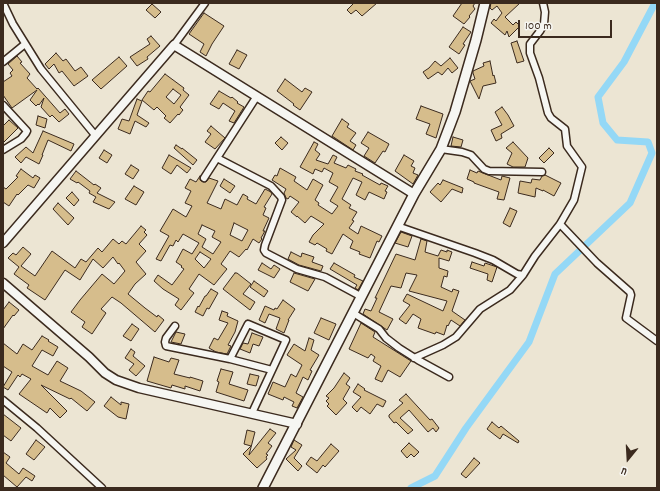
<!DOCTYPE html>
<style>
body{margin:0}
#map{position:relative;width:660px;height:491px;overflow:hidden;background:#ece5d3;font-family:Dekko,sans-serif}
canvas{display:block}
.frame{position:absolute;inset:0;border:4px solid #3b2a1e;pointer-events:none}
.north{position:absolute;left:608px;top:439px;width:40px;height:40px;-webkit-text-stroke:3px #f6f6f2;paint-order:stroke;rotate:198deg;font-size:11px;font-weight:700;line-height:16px;text-align:center;color:#3b2a1e}
.north::after{content:'';display:block;margin:auto;width:14px;height:18px;background:#3b2a1e;clip-path:polygon(50% 0,100% 100%,50% 72%,0 100%)}
.scale{position:absolute;left:518px;top:20px;width:94px;height:18px;box-sizing:border-box;border:2px solid #3b2a1e;border-top:0;padding-left:5px;font-size:12px;line-height:14px;white-space:nowrap;color:#3b2a1e;-webkit-text-stroke:3px #f6f6f2;paint-order:stroke}
</style>
<div id="map">
<canvas width="660" height="491"></canvas>
<div class="frame"></div>
<div class="north">U</div>
<div class="scale">100 m</div>
</div>
<script>
const context = document.querySelector('canvas').getContext('2d');
context.lineJoin = 'round';
function toPath(rows) {
  const path = new Path2D();
  for (const r of rows) {
    path.moveTo(r[0], r[1]);
    for (let i = 2; i < r.length; i += 2) path.lineTo(r[i], r[i + 1]);
  }
  return path;
}
function trace(path, color, width, dash) {
  context.strokeStyle = color;
  context.lineWidth = width;
  context.lineCap = dash ? 'butt' : 'round';
  context.setLineDash(dash || []);
  context.stroke(path);
}
function paint(path, color) {
  context.fillStyle = color;
  context.fill(path, 'evenodd');
}
trace(toPath([
 [411,488,435,476,466,428,529,342,555,274,630,203,652,153,648,142,617,140,603,123,598,97,624,62,655,3]
]), '#94d8f6', 7);
const building = toPath([
 [354,3,377,3,362,16,356,10,351,14,347,10,354,3],
 [462,3,475,3,473,6,475,9,469,16,470,17,464,24,453,16,462,3],
 [491,3,520,3,505,17,513,25,516,22,520,26,509,37,507,31,505,35,491,23,494,19,496,21,502,13,497,6,492,10,490,8,491,3],
 [152,4,161,12,155,18,146,10,152,4],
 [204,13,224,26,212,44,206,56,200,52,204,44,189,34,204,13],
 [463,27,471,32,463,44,465,45,459,54,449,47,463,27],
 [151,36,160,46,147,57,148,59,137,66,130,57,150,44,147,39,151,36],
 [517,41,524,61,517,63,511,43,517,41],
 [237,50,247,55,239,69,229,64,237,50],
 [56,53,63,61,66,59,75,71,81,67,88,76,74,86,62,71,59,73,54,64,49,69,45,64,56,53],
 [17,56,22,62,20,63,30,74,27,78,37,89,38,88,60,113,65,109,69,114,59,122,52,115,50,117,41,107,44,98,39,105,38,104,36,106,30,100,37,90,12,108,3,95,3,82,12,76,10,73,13,70,8,64,17,56],
 [119,57,127,66,101,89,92,80,119,57],
 [450,58,458,68,452,73,448,68,442,75,438,72,428,79,423,72,429,68,435,61,441,66,450,58],
 [490,61,493,76,494,75,496,83,483,86,479,99,470,81,475,79,473,73,473,71,484,66,483,63,490,61],
 [165,74,184,88,183,90,189,95,180,107,183,110,179,115,178,114,170,123,164,118,166,116,157,107,154,110,142,100,148,91,150,92,165,74],
 [173,89,181,95,174,104,166,97,173,89],
 [285,79,302,92,305,88,312,92,300,110,293,105,294,104,277,91,285,79],
 [219,91,231,98,232,97,238,102,237,103,244,107,234,123,229,121,235,111,223,103,219,109,210,104,219,91],
 [137,99,142,101,137,115,149,123,146,127,135,121,130,134,118,129,122,119,129,121,137,99],
 [421,106,443,114,436,138,426,134,430,124,416,119,421,106],
 [502,107,508,115,514,126,501,134,502,138,496,141,491,130,502,125,495,112,502,107],
 [38,116,47,119,45,128,36,125,38,116],
 [342,119,349,124,347,127,356,133,350,141,356,145,353,150,332,136,342,119],
 [9,120,18,128,3,143,3,126,9,120],
 [211,126,225,138,215,149,205,142,211,134,207,131,211,126],
 [43,131,74,144,71,151,48,140,42,155,43,155,39,164,26,157,21,163,15,157,26,147,33,153,43,131],
 [368,132,389,144,385,152,383,151,375,163,364,156,369,148,361,143,368,132],
 [281,137,288,143,282,150,275,143,281,137],
 [453,137,463,140,461,147,451,146,453,137],
 [314,142,318,144,315,150,320,154,316,160,328,164,333,155,337,157,334,163,346,168,348,165,356,169,355,171,363,174,362,175,380,185,381,183,388,186,385,191,387,192,384,199,369,192,365,200,356,195,362,182,353,178,342,199,351,205,349,208,357,212,352,220,354,221,349,228,358,234,361,226,382,236,379,242,377,241,370,258,359,254,360,252,350,248,353,241,343,234,332,254,326,251,327,249,317,243,315,245,309,242,313,235,324,224,311,216,305,223,297,216,297,217,291,212,299,202,290,196,288,199,286,198,284,193,286,189,272,180,275,175,277,176,280,168,296,177,294,181,307,190,313,179,323,185,315,200,319,203,318,205,332,214,338,206,330,201,338,187,329,182,333,173,324,168,322,172,315,169,313,174,300,167,314,142],
 [513,142,528,158,525,167,513,167,507,164,512,153,506,148,513,142],
 [176,145,182,149,182,148,197,160,193,165,174,148,176,145],
 [549,148,554,153,544,163,539,158,549,148],
 [104,150,112,155,107,163,99,158,104,150],
 [169,155,191,168,187,173,177,165,171,174,162,168,169,155],
 [404,155,414,161,411,166,415,168,413,173,418,175,413,184,395,171,404,155],
 [131,165,139,170,133,179,125,174,131,165],
 [21,169,33,178,35,175,40,178,34,188,28,185,18,195,17,194,9,206,3,202,3,187,6,189,18,177,16,176,21,169],
 [470,170,477,173,478,171,501,180,502,176,510,178,504,200,497,199,499,192,474,183,474,182,467,179,470,170],
 [76,171,94,185,95,184,101,188,97,193,115,202,109,209,93,202,96,197,89,193,90,191,78,182,77,183,70,179,76,171],
 [545,175,561,183,554,196,543,190,543,191,536,188,535,197,518,193,520,181,531,183,532,179,540,180,542,176,545,175],
 [200,176,200,180,203,182,206,182,209,178,218,181,207,203,221,209,225,199,237,205,243,194,248,197,247,199,256,204,265,189,271,192,272,194,264,207,266,208,263,215,269,218,263,231,265,231,261,238,262,239,259,243,253,239,247,250,246,249,239,257,230,251,221,264,227,269,214,285,199,274,189,289,194,293,181,310,175,305,179,299,163,289,154,281,158,275,172,285,184,269,181,267,182,266,176,262,183,249,192,254,199,243,183,234,178,242,176,240,173,246,170,245,161,261,156,259,169,236,160,231,173,209,186,217,192,206,185,203,191,191,185,188,190,179,196,182,200,176],
 [234,223,248,230,242,241,230,235,234,223],
 [202,225,215,231,212,237,221,242,213,254,202,247,206,239,198,234,202,225],
 [200,252,211,259,204,268,195,259,200,252],
 [224,179,235,186,230,193,220,186,224,179],
 [443,180,463,188,462,193,452,189,441,202,430,192,438,183,440,185,443,180],
 [134,186,144,192,136,205,125,199,134,186],
 [72,192,79,200,74,206,66,198,72,192],
 [58,203,74,218,68,225,53,209,58,203],
 [510,208,517,211,510,227,503,223,510,208],
 [141,226,146,230,144,232,147,235,139,244,146,251,136,262,146,274,135,284,128,294,145,308,157,317,158,315,164,320,155,332,121,303,112,297,101,309,106,313,92,334,82,327,85,322,71,312,80,300,102,274,114,284,125,271,119,263,118,264,113,257,103,268,93,259,80,280,65,270,45,300,27,288,29,285,14,274,19,267,8,258,13,253,16,255,23,247,31,254,21,266,35,276,52,251,75,268,81,259,86,262,98,248,102,252,113,239,119,244,122,241,126,244,141,226],
 [401,232,412,236,408,247,395,243,401,232],
 [421,239,427,241,425,252,438,256,441,250,447,252,447,250,452,252,449,261,439,258,439,268,448,271,447,277,444,276,441,287,452,292,453,289,459,291,452,311,465,320,460,326,451,320,448,326,447,325,444,335,436,332,435,334,418,328,421,319,413,314,406,324,399,319,410,305,403,301,407,294,443,311,447,301,409,291,417,275,406,273,401,288,391,286,379,312,393,319,387,330,363,314,365,309,371,311,377,298,375,298,396,254,415,260,421,239],
 [291,252,301,257,302,253,314,257,312,262,323,266,321,271,299,265,288,259,291,252],
 [472,262,484,266,485,263,497,267,492,282,487,280,488,274,470,268,472,262],
 [262,263,271,269,274,265,280,269,274,278,258,270,262,263],
 [334,263,355,275,354,277,363,281,358,290,355,288,357,285,330,269,334,263],
 [235,273,237,273,251,284,243,294,255,302,250,310,223,289,235,273],
 [294,273,315,279,308,291,290,282,294,273],
 [254,281,268,291,264,297,250,287,254,281],
 [211,289,218,293,209,309,207,308,203,316,195,312,198,306,199,307,205,296,206,296,211,289],
 [283,300,295,309,288,320,289,320,284,333,276,329,280,318,269,314,265,323,259,320,265,306,274,310,275,308,277,309,283,300],
 [9,302,19,310,14,316,13,315,3,329,3,310,9,302],
 [222,311,228,313,227,316,238,321,235,332,228,345,231,346,227,354,216,352,209,348,214,338,218,340,228,323,219,320,222,311],
 [321,318,336,324,329,340,314,333,321,318],
 [361,323,375,332,373,337,411,361,400,377,388,370,382,382,375,379,381,366,373,361,375,357,371,354,368,358,349,349,361,323],
 [132,324,139,329,131,341,123,336,132,324],
 [176,332,185,334,181,344,171,342,176,332],
 [252,333,263,337,259,346,253,344,250,353,240,349,243,343,248,344,252,333],
 [42,336,49,340,48,341,58,347,53,356,42,350,32,366,48,375,57,361,68,368,60,381,81,391,95,402,87,411,71,398,70,399,41,385,67,411,60,418,50,408,47,413,19,394,31,379,22,374,20,377,18,375,8,390,3,387,12,372,3,366,3,343,17,354,23,344,32,350,42,336],
 [309,338,314,340,311,350,319,355,310,370,312,371,308,380,303,377,296,393,303,397,297,408,292,406,294,402,284,397,283,400,268,394,273,382,285,387,291,374,296,377,302,365,287,355,294,344,305,351,309,338],
 [131,349,135,352,133,356,145,366,136,376,129,370,134,364,125,358,131,349],
 [154,357,169,362,171,358,179,360,174,374,190,378,190,377,203,381,200,391,185,386,185,389,172,385,171,388,147,381,154,357],
 [221,369,233,372,229,384,248,390,244,401,216,392,219,382,217,381,221,369],
 [344,373,350,378,346,384,350,387,343,399,347,403,336,415,327,406,329,404,326,401,329,398,326,396,334,388,344,373],
 [250,374,259,376,256,386,247,384,250,374],
 [358,384,365,389,364,390,386,401,383,407,377,404,370,414,361,407,357,412,352,407,361,397,353,392,358,384],
 [406,394,430,420,432,419,439,428,436,432,433,428,428,432,409,410,400,418,413,430,408,434,396,422,394,423,389,417,389,415,403,403,399,400,406,394],
 [111,397,121,405,121,402,129,404,126,419,118,417,104,406,111,397],
 [3,414,21,428,11,441,3,435,3,414],
 [492,422,499,428,501,426,519,441,518,443,503,434,500,439,487,429,492,422],
 [270,429,276,433,268,443,272,446,266,454,268,455,266,457,267,459,257,468,243,454,251,446,244,444,247,430,255,432,249,455,270,429],
 [36,440,45,447,34,460,26,454,36,440],
 [294,440,302,445,294,458,302,466,298,471,286,459,296,450,291,447,294,440],
 [409,443,419,452,414,457,411,454,407,458,401,451,409,443],
 [331,444,339,451,325,467,323,465,317,473,306,464,311,457,317,461,331,444],
 [3,452,10,457,6,463,19,474,23,468,35,476,32,481,26,477,17,487,3,475,3,452],
 [474,458,480,463,466,478,461,474,474,458]
]);
paint(building, '#d6bd8c');
trace(building, '#3b2a1e', 1);
const minor = toPath([
 [3,3,13,24,41,69,95,135],
 [174,45,205,3],
 [3,62,25,44],
 [3,105,27,131,26,133,21,139,3,150],
 [441,149,462,152,471,155,484,169,489,171,542,172],
 [217,158,271,186,281,197,282,200,265,245,264,250,266,253,297,269,325,277,362,297],
 [204,178,257,96],
 [560,224,597,263,630,292,631,295,626,318,657,341],
 [397,226,475,253,493,260,517,274,523,275,535,256,560,224,574,200,582,167,567,146,565,129,551,118,548,113,539,78,530,53,530,44,540,31,544,24,545,12,543,3],
 [353,313,379,329,386,338,399,348,418,360,449,377],
 [175,326,166,338,165,342,166,346,230,359,272,370],
 [414,358,443,345,456,337,480,309,510,290,523,275],
 [230,359,248,324,286,340,252,413],
 [3,400,37,428,102,488]
]);
const tertiary = toPath([
 [3,243,174,45,414,194],
 [3,283,89,357,105,373,116,380,139,388,297,424]
]);
const secondary = toPath([
 [263,488,414,194,441,149,455,112,476,40,485,3]
]);
trace(minor, '#3b2a1e', 9);
trace(tertiary, '#3b2a1e', 11);
trace(secondary, '#3b2a1e', 12);
trace(minor, '#f6f6f2', 6);
trace(tertiary, '#f6f6f2', 8);
trace(secondary, '#f6f6f2', 9);
</script>
